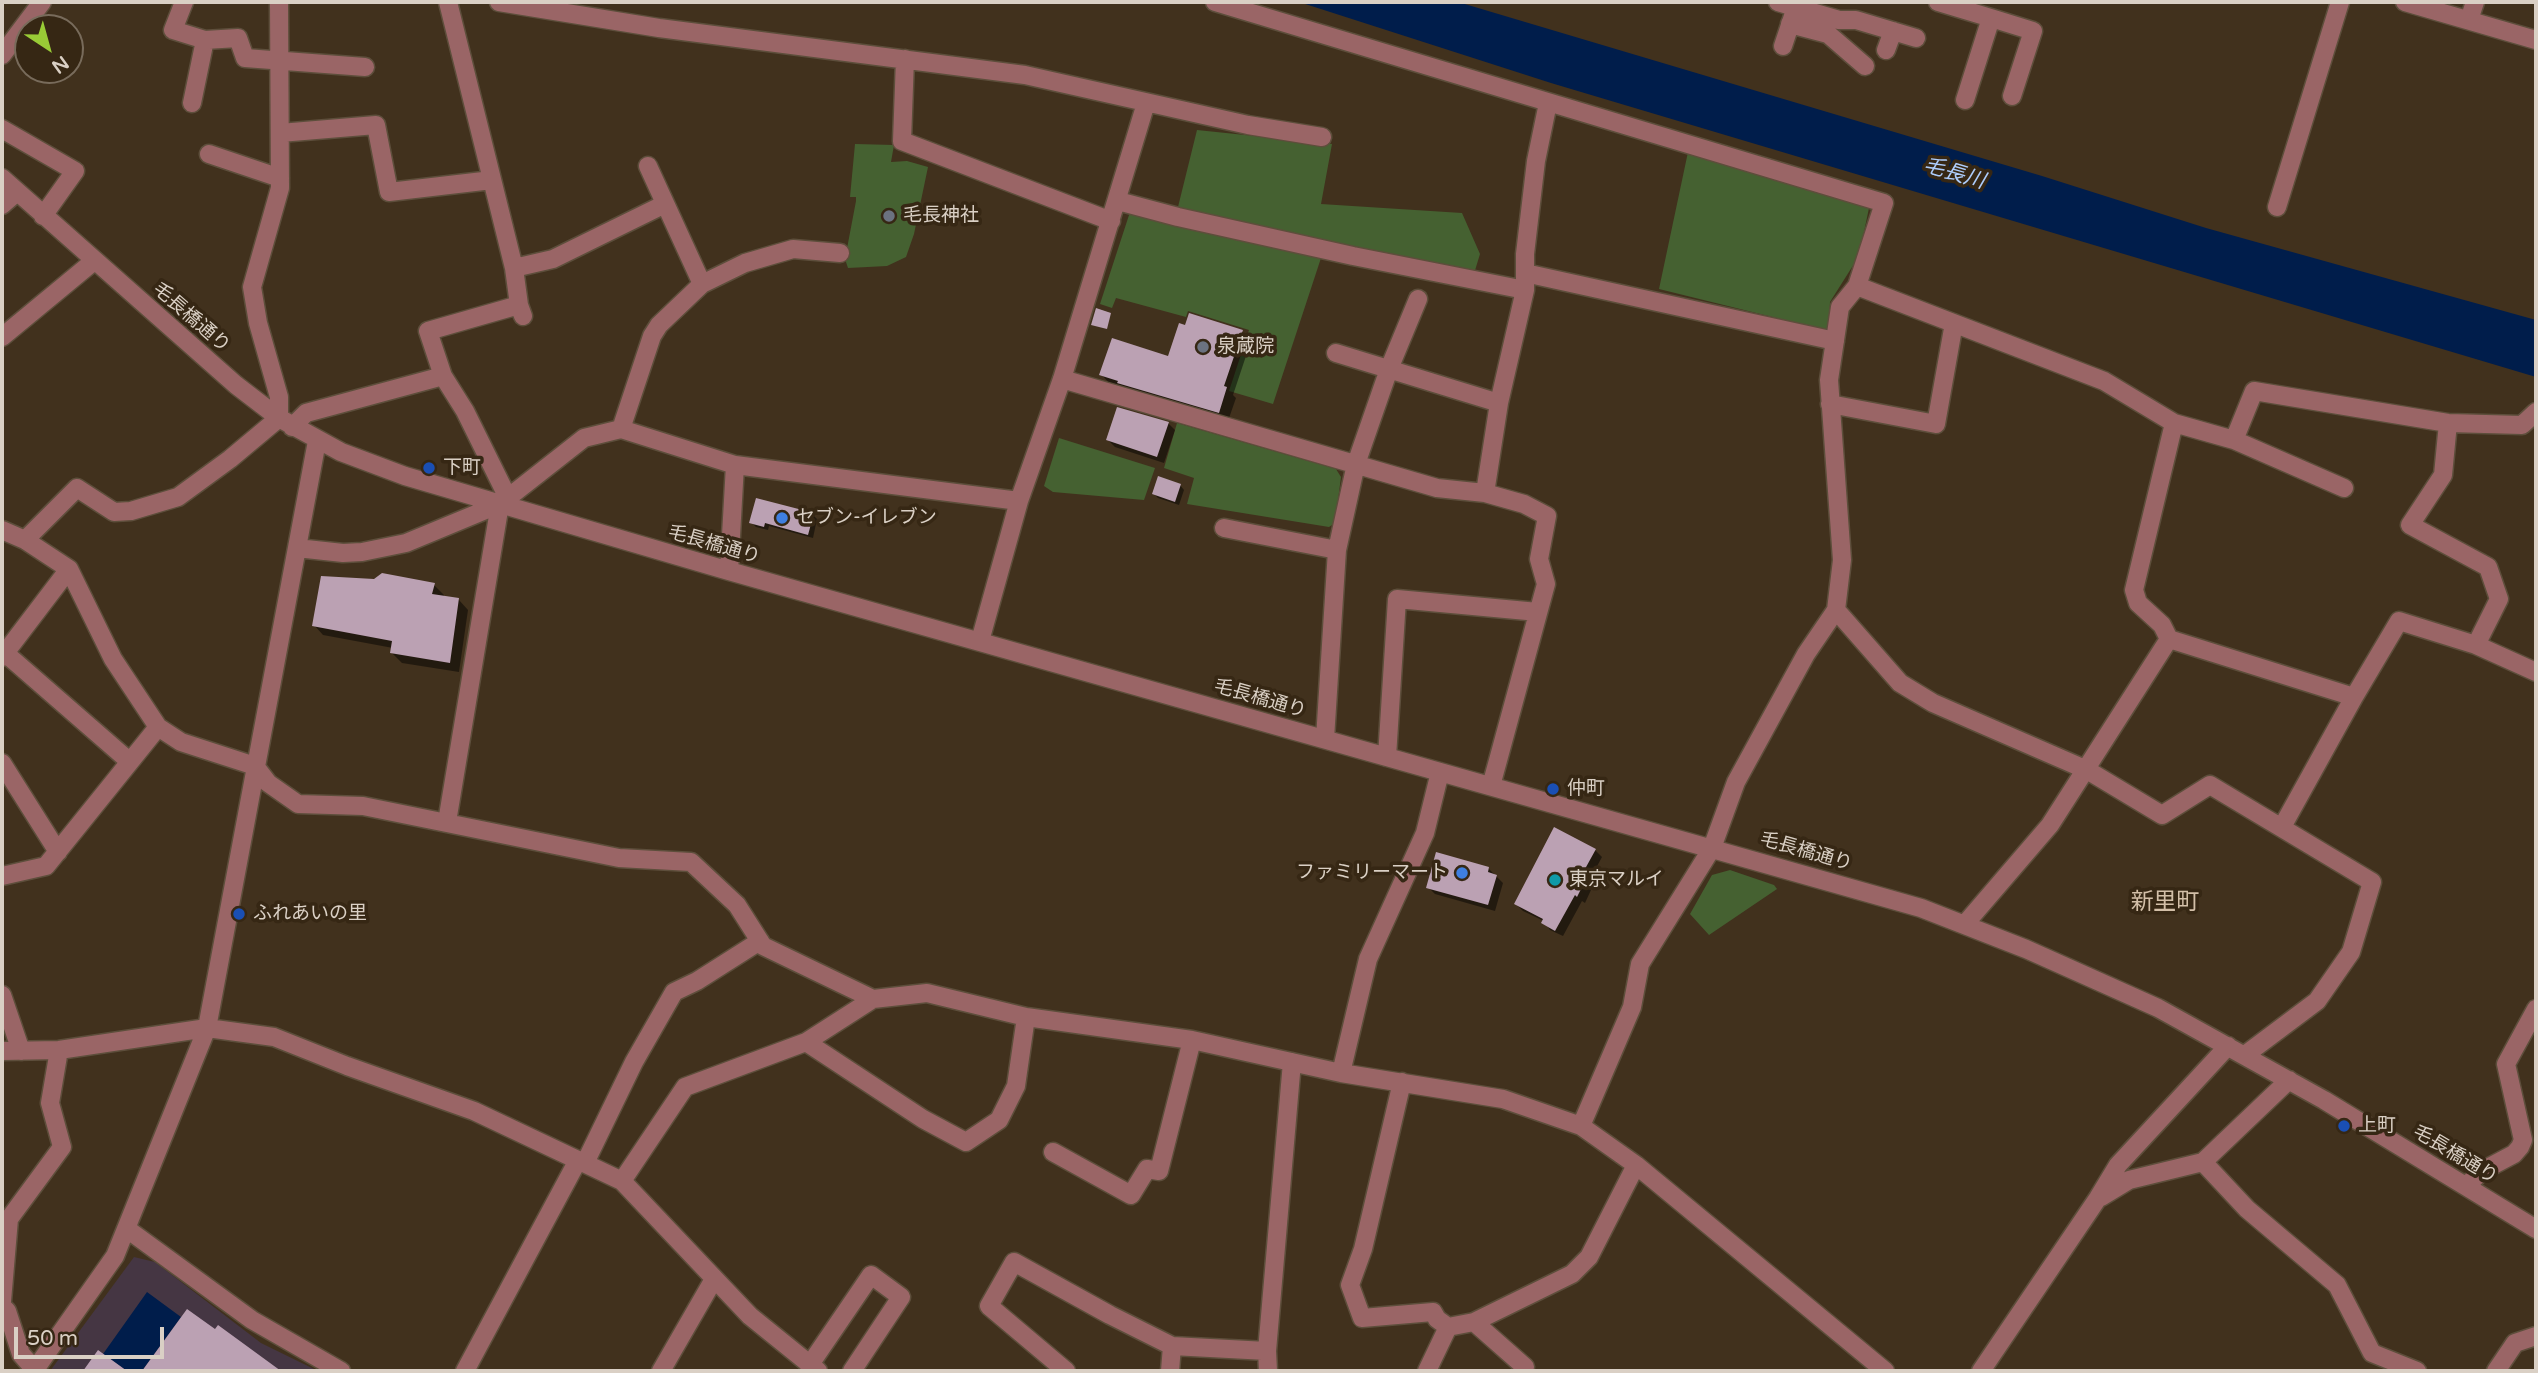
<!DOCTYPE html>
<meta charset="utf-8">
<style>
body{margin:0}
#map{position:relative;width:2538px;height:1373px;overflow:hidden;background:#41311d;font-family:"Varela Round",sans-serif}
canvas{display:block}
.frame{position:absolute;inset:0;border:4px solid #dad0c5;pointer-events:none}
.north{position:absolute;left:14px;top:14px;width:70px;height:70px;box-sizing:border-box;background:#362714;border:2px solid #786b5b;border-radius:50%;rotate:144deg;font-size:19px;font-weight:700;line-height:28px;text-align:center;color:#dad0c5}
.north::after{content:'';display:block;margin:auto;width:24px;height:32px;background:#99cb36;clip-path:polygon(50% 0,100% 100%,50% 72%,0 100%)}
.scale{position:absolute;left:14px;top:1327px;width:150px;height:32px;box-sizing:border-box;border:4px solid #dad0c5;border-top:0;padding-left:9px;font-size:21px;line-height:24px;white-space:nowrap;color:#dad0c5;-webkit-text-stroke:5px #362714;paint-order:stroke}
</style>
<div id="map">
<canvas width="2538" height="1373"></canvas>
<div class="frame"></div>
<div class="north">N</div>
<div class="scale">50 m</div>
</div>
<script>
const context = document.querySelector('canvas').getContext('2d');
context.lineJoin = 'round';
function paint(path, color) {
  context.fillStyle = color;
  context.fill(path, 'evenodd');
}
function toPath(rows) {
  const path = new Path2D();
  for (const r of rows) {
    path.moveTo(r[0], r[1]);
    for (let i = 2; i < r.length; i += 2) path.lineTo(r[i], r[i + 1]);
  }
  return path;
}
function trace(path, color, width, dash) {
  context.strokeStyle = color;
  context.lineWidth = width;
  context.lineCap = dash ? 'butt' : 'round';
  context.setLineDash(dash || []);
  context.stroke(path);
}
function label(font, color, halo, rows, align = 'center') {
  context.font = font + ' "Varela Round","Noto Sans JP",sans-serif';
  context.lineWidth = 7;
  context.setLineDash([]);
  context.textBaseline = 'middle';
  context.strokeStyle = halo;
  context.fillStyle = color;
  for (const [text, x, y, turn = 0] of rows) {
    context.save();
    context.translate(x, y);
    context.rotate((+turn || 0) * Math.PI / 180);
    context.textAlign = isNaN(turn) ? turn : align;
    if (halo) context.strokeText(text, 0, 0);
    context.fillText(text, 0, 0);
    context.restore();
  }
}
paint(toPath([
 [134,1257,155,1262,261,1343,318,1371,50,1371]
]), '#453643');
paint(toPath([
 [1197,130,1332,144,1321,204,1462,213,1480,254,1473,277,1177,211],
 [855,144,894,145,891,162,907,161,928,167,914,234,906,257,887,266,848,268,845,259,856,201,856,197,850,197],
 [1688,152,1869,208,1859,256,1830,302,1829,331,1659,289],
 [1130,212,1321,258,1273,404,1229,391,1249,330,1188,311,1186,317,1116,298,1112,308,1100,304],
 [1177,423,1336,469,1341,477,1335,523,1329,527,1187,504,1194,478,1164,468],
 [1059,438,1155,468,1144,500,1053,492,1044,486],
 [1730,870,1774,885,1777,889,1709,935,1690,914,1712,875]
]), '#456131');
paint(toPath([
 [1299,2,1458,2,2042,176,2206,228,2536,320,2536,377,1551,83],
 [147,1292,181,1317,142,1371,127,1371,103,1354]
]), '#001d4b');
paint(toPath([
 [1186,327,1242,332,1251,341,1233,395,1236,398,1228,421,1110,384,1101,374,1169,358],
 [1168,423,1175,430,1164,463,1115,447,1108,440],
 [1180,485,1184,490,1179,505,1158,498,1154,494],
 [813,515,817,519,813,538,769,526,768,530,756,527,751,522],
 [434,585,444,595,443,598,459,600,468,610,459,672,402,663,392,653,393,648,323,635,314,625],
 [1595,850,1602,857,1587,885,1591,890,1585,903,1582,901,1563,936,1550,930,1544,921,1523,911,1516,904],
 [1489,869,1503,883,1495,911,1435,894,1428,887],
 [188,1311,216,1331,277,1371,144,1371]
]), '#0007');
paint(toPath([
 [1096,308,1111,313,1107,329,1091,325],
 [1189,313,1243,330,1224,386,1227,387,1219,413,1117,383,1118,381,1099,375,1112,338,1168,356,1179,323,1185,325],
 [1117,407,1169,422,1157,457,1106,440],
 [1158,476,1181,484,1175,502,1152,494],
 [756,498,814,513,808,535,765,523,764,527,749,523],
 [382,573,435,583,432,594,459,598,450,663,390,653,392,641,312,626,321,576,374,579],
 [1554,827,1596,849,1580,878,1585,881,1577,897,1575,895,1555,931,1541,923,1543,919,1514,904],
 [1436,852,1489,867,1488,872,1497,875,1488,905,1426,888],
 [187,1309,215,1329,218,1325,281,1371,142,1371],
 [98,1350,127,1371,83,1371]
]), '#bba1b3');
const minor = toPath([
 [184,2,173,30,205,40,238,38,245,58,365,67],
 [448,2,514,268,519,305,523,316],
 [499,2,659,28,1025,75,1248,125,1322,137],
 [1215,2,1884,203,1857,286,1840,307,1829,380,1842,560,1836,610,1806,654,1736,782,1712,848,1640,964,1632,1007,1581,1126],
 [1778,2,1839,20,1856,20,1916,38],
 [1938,2,1991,18,1965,100],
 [2405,2,2536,40],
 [1991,18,2033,31,2012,96],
 [2469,20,2475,2],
 [1790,24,1828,34,1865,66],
 [1783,46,1794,13],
 [1886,50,1893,31],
 [2,55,42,2],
 [905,59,902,141,1111,221],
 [192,103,205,40],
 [2,129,75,171,43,216],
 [280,133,376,125,389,192,492,180],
 [209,154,280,178],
 [648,166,702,284],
 [2,178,236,385,279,418,341,452,405,476,729,571,1921,908,2026,949,2158,1008,2324,1100,2536,1229],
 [1118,201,1178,217,1353,256,1525,290],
 [2,205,17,192],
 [2277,207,2340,2],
 [514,268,553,259,665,204],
 [1525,273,1835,341],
 [1857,286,2104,381,2174,423,2234,440,2344,488],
 [2,337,94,261],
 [1336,353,1499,403,1485,493],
 [1062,379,1437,488,1485,493,1524,504,1547,516,1539,559,1546,584,1491,786],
 [1499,403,1525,290,1525,254,1536,161,1548,103],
 [1830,404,1936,424,1954,323],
 [2174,423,2134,590,2138,603,2162,625,2169,639,2354,697,2399,621,2476,645,2536,672],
 [2448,423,2443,475,2410,525,2488,567,2499,599,2476,645],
 [292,427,306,413,443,376],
 [621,429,652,336,659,325,702,284,745,263,793,249,840,253],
 [2234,440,2254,391,2448,423,2522,425,2536,412],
 [735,465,1019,501],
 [508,498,465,411,443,376,428,331,519,305],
 [1224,528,1337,550],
 [2,530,25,540,69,569,113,659,158,727,181,742,255,766,268,783,298,804,363,806,619,858,691,862,737,905,763,946,873,999,927,993,1026,1017,1192,1040,1341,1073,1503,1099,1581,1126,1636,1165,1885,1371],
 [25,540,77,488,114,512,131,511,178,497,230,459,279,418,279,397,258,323,252,287,280,188,279,2],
 [297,548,343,553,362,552,406,543,500,504],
 [1836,610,1900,683,1933,703,2087,770,2162,815,2210,785,2372,882,2351,952,2317,1001,2245,1055],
 [980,641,1019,501,1062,379,1146,103],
 [5,653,129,761],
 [2,657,69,569],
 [1325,739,1337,550,1356,464,1389,369,1418,299],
 [1387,757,1397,599,1538,612],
 [2,763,58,852],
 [447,822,500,504,584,438,621,429,735,465,729,571],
 [2282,827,2354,697],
 [2,876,46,866,158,727],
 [1965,924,2050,825,2169,639],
 [2,995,21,1051],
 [806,1042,923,1119,966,1142,999,1120,1016,1086,1026,1017],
 [2,1051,59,1050,207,1028,274,1037,347,1066,474,1111,622,1181,750,1316,818,1371],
 [1341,1073,1368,959,1425,833,1440,772],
 [2289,1080,2203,1162,2247,1209,2337,1285,2372,1353,2417,1371],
 [1402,1082,1363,1249,1350,1285,1362,1318,1433,1312,1437,1319,1448,1327,1474,1322,1525,1367],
 [1053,1152,1131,1195,1147,1169,1159,1171,1192,1040],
 [585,1163,634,1062,674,992,697,981,760,941],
 [622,1181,685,1087,806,1042,873,999],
 [2466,1186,2482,1171,2514,1154,2520,1147,2523,1140,2506,1064,2536,1009],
 [2101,1197,2129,1180,2203,1162],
 [127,1229,252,1320,341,1371],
 [2,1301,9,1219,62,1147,50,1103,59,1050],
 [2,1306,7,1311,21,1354,35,1370],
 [1474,1322,1572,1274,1589,1257,1636,1165],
 [809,1366,871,1275,901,1297,852,1371],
 [34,1371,115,1256,207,1028,317,441],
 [465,1371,578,1160],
 [661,1371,714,1279],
 [1066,1371,989,1306,1014,1262,1110,1315,1172,1346,1267,1351],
 [1170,1371,1172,1346],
 [1268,1371,1267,1351,1292,1062],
 [1427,1371,1448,1327],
 [1981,1371,2098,1198,2118,1165,2228,1046],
 [2496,1371,2515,1343,2536,1336]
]);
trace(minor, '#5d4e3b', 21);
trace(minor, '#9a6566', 18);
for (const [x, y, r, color] of [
 [889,216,7,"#6b7280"],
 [1203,347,7,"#6b7280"],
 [429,468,7,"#1a4fb4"],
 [782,518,7,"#3f7fe0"],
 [1553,789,7,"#1a4fb4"],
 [1462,873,7,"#3f7fe0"],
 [1555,880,7,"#0f9aa8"],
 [239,914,7,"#1a4fb4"],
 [2344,1126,7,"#1a4fb4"]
]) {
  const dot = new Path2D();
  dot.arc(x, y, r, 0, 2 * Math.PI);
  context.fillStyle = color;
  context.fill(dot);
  trace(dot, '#362714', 2.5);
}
label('19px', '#dad0c5', '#362714', [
 ["毛長神社",903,216],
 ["泉蔵院",1217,347],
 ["下町",443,468],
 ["セブン-イレブン",796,518],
 ["仲町",1567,789],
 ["ファミリーマート",1448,873,"right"],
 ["東京マルイ",1569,880],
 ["ふれあいの里",253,914],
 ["上町",2358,1126]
], 'left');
label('19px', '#dad0c5', '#362714', [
 ["毛長橋通り",191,318,41],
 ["毛長橋通り",714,545,16],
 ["毛長橋通り",1260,699,16],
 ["毛長橋通り",1806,852,16],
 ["毛長橋通り",2455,1155,31]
]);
label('italic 21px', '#adccfb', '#362714', [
 ["毛長川",1954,174,16]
]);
label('23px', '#d3bfa8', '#362714', [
 ["新里町",2165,903]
]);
</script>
